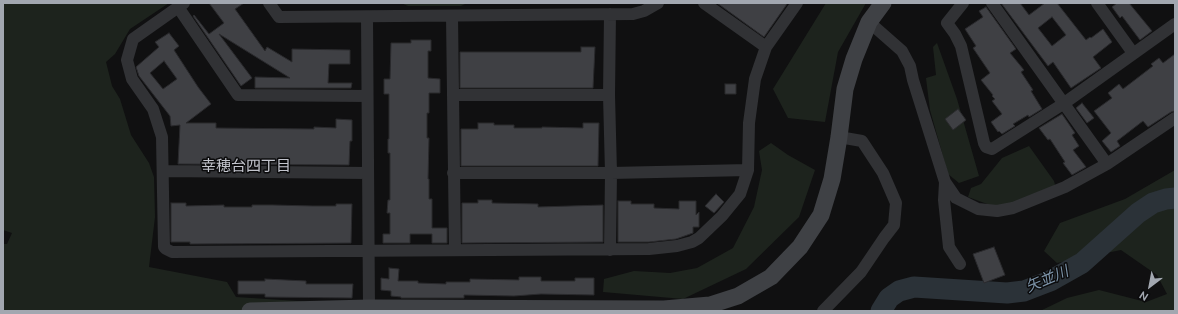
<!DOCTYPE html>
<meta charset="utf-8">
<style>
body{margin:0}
#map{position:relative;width:1178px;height:314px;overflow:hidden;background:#101011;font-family:Ubuntu,sans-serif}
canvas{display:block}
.frame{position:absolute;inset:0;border:4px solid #a2a7b0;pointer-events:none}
.north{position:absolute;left:1130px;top:266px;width:40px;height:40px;-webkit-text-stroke:3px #0b0b0c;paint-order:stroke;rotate:212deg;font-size:11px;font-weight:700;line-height:16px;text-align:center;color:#a2a7b0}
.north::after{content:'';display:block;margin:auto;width:14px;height:18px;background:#a2a7b0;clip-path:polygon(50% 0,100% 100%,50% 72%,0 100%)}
</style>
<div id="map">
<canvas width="1178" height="314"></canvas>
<div class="frame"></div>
<div class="north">N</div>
</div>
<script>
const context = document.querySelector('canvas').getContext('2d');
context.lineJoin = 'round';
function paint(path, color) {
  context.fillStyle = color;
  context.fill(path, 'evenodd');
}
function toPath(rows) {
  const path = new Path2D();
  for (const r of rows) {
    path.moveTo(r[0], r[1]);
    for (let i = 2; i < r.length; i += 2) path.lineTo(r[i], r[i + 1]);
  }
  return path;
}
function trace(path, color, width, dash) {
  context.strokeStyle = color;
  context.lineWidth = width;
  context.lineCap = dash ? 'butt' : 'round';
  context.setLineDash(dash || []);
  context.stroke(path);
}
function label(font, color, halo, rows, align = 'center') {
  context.font = font + ' Ubuntu,"Noto Sans JP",sans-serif';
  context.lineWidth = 3;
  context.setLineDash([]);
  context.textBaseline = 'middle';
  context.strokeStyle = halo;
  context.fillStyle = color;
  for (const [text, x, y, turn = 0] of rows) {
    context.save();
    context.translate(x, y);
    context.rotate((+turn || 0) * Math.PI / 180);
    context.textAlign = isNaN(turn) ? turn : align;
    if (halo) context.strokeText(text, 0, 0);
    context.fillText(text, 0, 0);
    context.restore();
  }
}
paint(toPath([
 [3,3,169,3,130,29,115,54,106,62,112,86,120,99,131,135,149,163,154,177,155,217,149,267,227,282,236,297,329,303,333,311,3,311,3,244,7,244,12,233,3,230,4,201,3,200],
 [401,3,467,3,461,6,408,6],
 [826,3,866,3,838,52,825,122,788,118,773,89],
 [937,43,957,99,979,176,959,183,948,174,930,110,926,78,936,75,933,47],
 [771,143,788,155,815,170,799,217,746,269,683,299,603,292,604,279,634,271,670,273,697,268,733,248,754,207,762,170,759,151],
 [1029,146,1054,181,1057,192,1012,213,968,197,971,188,981,184,1002,158],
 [1175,170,1175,311,1040,311,1067,298,1099,290,1146,302,1167,294,1157,275,1121,250,1057,263,1044,251,1060,223,1125,199]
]), '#1d231d');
trace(toPath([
 [881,311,889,298,899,291,914,287,1007,293,1024,291,1050,281,1082,263,1138,213,1153,203,1166,199,1175,198]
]), '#2b3238', 21);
const building = toPath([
 [209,3,244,3,235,9,265,51,267,47,292,62,292,49,350,50,350,64,329,64,328,83,352,83,351,88,255,88,255,77,290,78,219,34,252,78,241,86,193,16,194,15,209,34,224,23,209,3],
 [717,3,786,3,787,4,764,37,717,3],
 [1001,3,1020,3,1029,15,1045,3,1057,3,1086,40,1090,37,1091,38,1103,29,1112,42,1093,57,1101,68,1071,88,1053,62,1048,66,1001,3],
 [1052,17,1066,35,1052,46,1038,28,1052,17],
 [1117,3,1129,3,1152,31,1140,40,1122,16,1120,18,1112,7,1117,3],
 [986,7,1016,49,1010,53,1024,70,1021,72,1033,90,1031,91,1042,109,1029,117,1028,115,1013,124,1015,126,1002,134,999,131,998,132,991,122,1002,114,992,101,995,99,992,96,993,95,981,80,990,73,973,48,976,46,965,29,983,17,979,11,986,7],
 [169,33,179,46,174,50,198,87,211,104,186,123,216,123,216,128,314,129,314,127,336,128,336,119,352,120,352,141,350,141,349,165,178,164,180,125,171,126,170,116,139,76,136,67,159,47,155,42,169,33],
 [164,61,177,79,163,89,150,73,164,61],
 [411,40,431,40,431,51,428,51,428,78,440,79,440,93,429,93,429,113,427,113,427,138,429,138,428,179,429,179,429,199,432,199,432,228,447,228,447,243,432,243,432,234,410,234,410,243,383,243,383,234,390,234,390,213,387,213,388,200,390,200,390,153,388,153,388,139,389,139,389,94,384,94,384,79,390,79,391,43,411,43,411,40],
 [581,47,595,47,593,88,460,88,460,52,581,52,581,47],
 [1175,54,1175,111,1171,112,1148,127,1143,121,1117,141,1120,146,1111,152,1102,141,1111,133,1094,111,1112,98,1108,93,1119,84,1123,89,1153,66,1151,64,1159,58,1163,63,1175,54],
 [725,84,736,84,736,94,725,94,725,84],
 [1082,103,1094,118,1087,123,1076,108,1082,103],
 [958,109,966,120,953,130,945,119,958,109],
 [1062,114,1075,133,1072,135,1079,146,1073,150,1086,167,1072,175,1063,163,1065,162,1050,139,1048,140,1039,128,1062,114],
 [478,123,494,123,494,125,514,125,514,128,542,128,542,127,583,128,583,123,599,123,598,166,461,166,461,129,478,129,478,123],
 [716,194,724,202,714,213,705,206,716,194],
 [478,200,492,200,492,203,538,204,538,207,603,205,603,242,462,243,462,203,478,203,478,200],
 [618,201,631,201,631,204,654,204,654,208,679,209,679,201,696,201,696,215,699,212,699,227,693,227,693,233,676,239,649,242,618,242,618,201],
 [171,203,186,203,186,206,224,205,224,207,252,207,252,205,273,205,313,206,336,206,336,204,352,204,351,243,190,244,190,242,171,242,171,203],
 [994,247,1005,275,984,283,973,254,994,247],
 [389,268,399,269,398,281,418,281,418,283,446,284,446,282,470,282,470,279,519,280,519,277,541,277,541,281,575,281,575,278,594,278,594,295,541,294,514,296,464,295,464,298,401,298,401,297,391,296,391,291,381,290,381,278,389,279,389,268],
 [265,279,306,281,306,284,353,284,352,298,265,297,265,294,238,294,238,281,265,281,265,279]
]);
paint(building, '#3f4044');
trace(building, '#2a2a2d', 1);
trace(toPath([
 [184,3,133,39,127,60,132,79,153,109,162,137,164,247,166,249,172,252,649,249,677,246,692,242,699,238,722,216,740,194,748,170,749,123,755,79,766,47,797,3],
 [269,3,279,17,633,14,644,11,658,3],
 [704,3,766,47],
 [963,3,947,23,955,34,961,46,984,143,986,147,992,149,1063,104,1175,24],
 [992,3,1107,164],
 [1097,3,1133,53],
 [178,7,238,95,367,96],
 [610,14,609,95,611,173,610,250],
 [452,16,455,249],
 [367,17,369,308],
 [869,22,902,51,910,66,913,80,945,182,956,198,978,209,997,211,1013,208,1065,187,1107,164,1175,118],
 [454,95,609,95],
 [164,171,367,173],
 [453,173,611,173,748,170],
 [945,182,944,200,949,247,960,264],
 [823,311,861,272,884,238,894,225,896,203,883,173,862,141,839,137]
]), '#313235', 12);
trace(toPath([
 [250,311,369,308,664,309,710,305,738,296,771,277,800,247,821,215,832,179,839,137,845,89,854,59,869,22,883,3]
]), '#3f4145', 17);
label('15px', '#c3c5cd', '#0b0b0c', [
 ["幸穂台四丁目",246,166]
]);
label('italic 15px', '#7c93a8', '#0b0b0c', [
 ["矢並川",1047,279,-23]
]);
</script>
